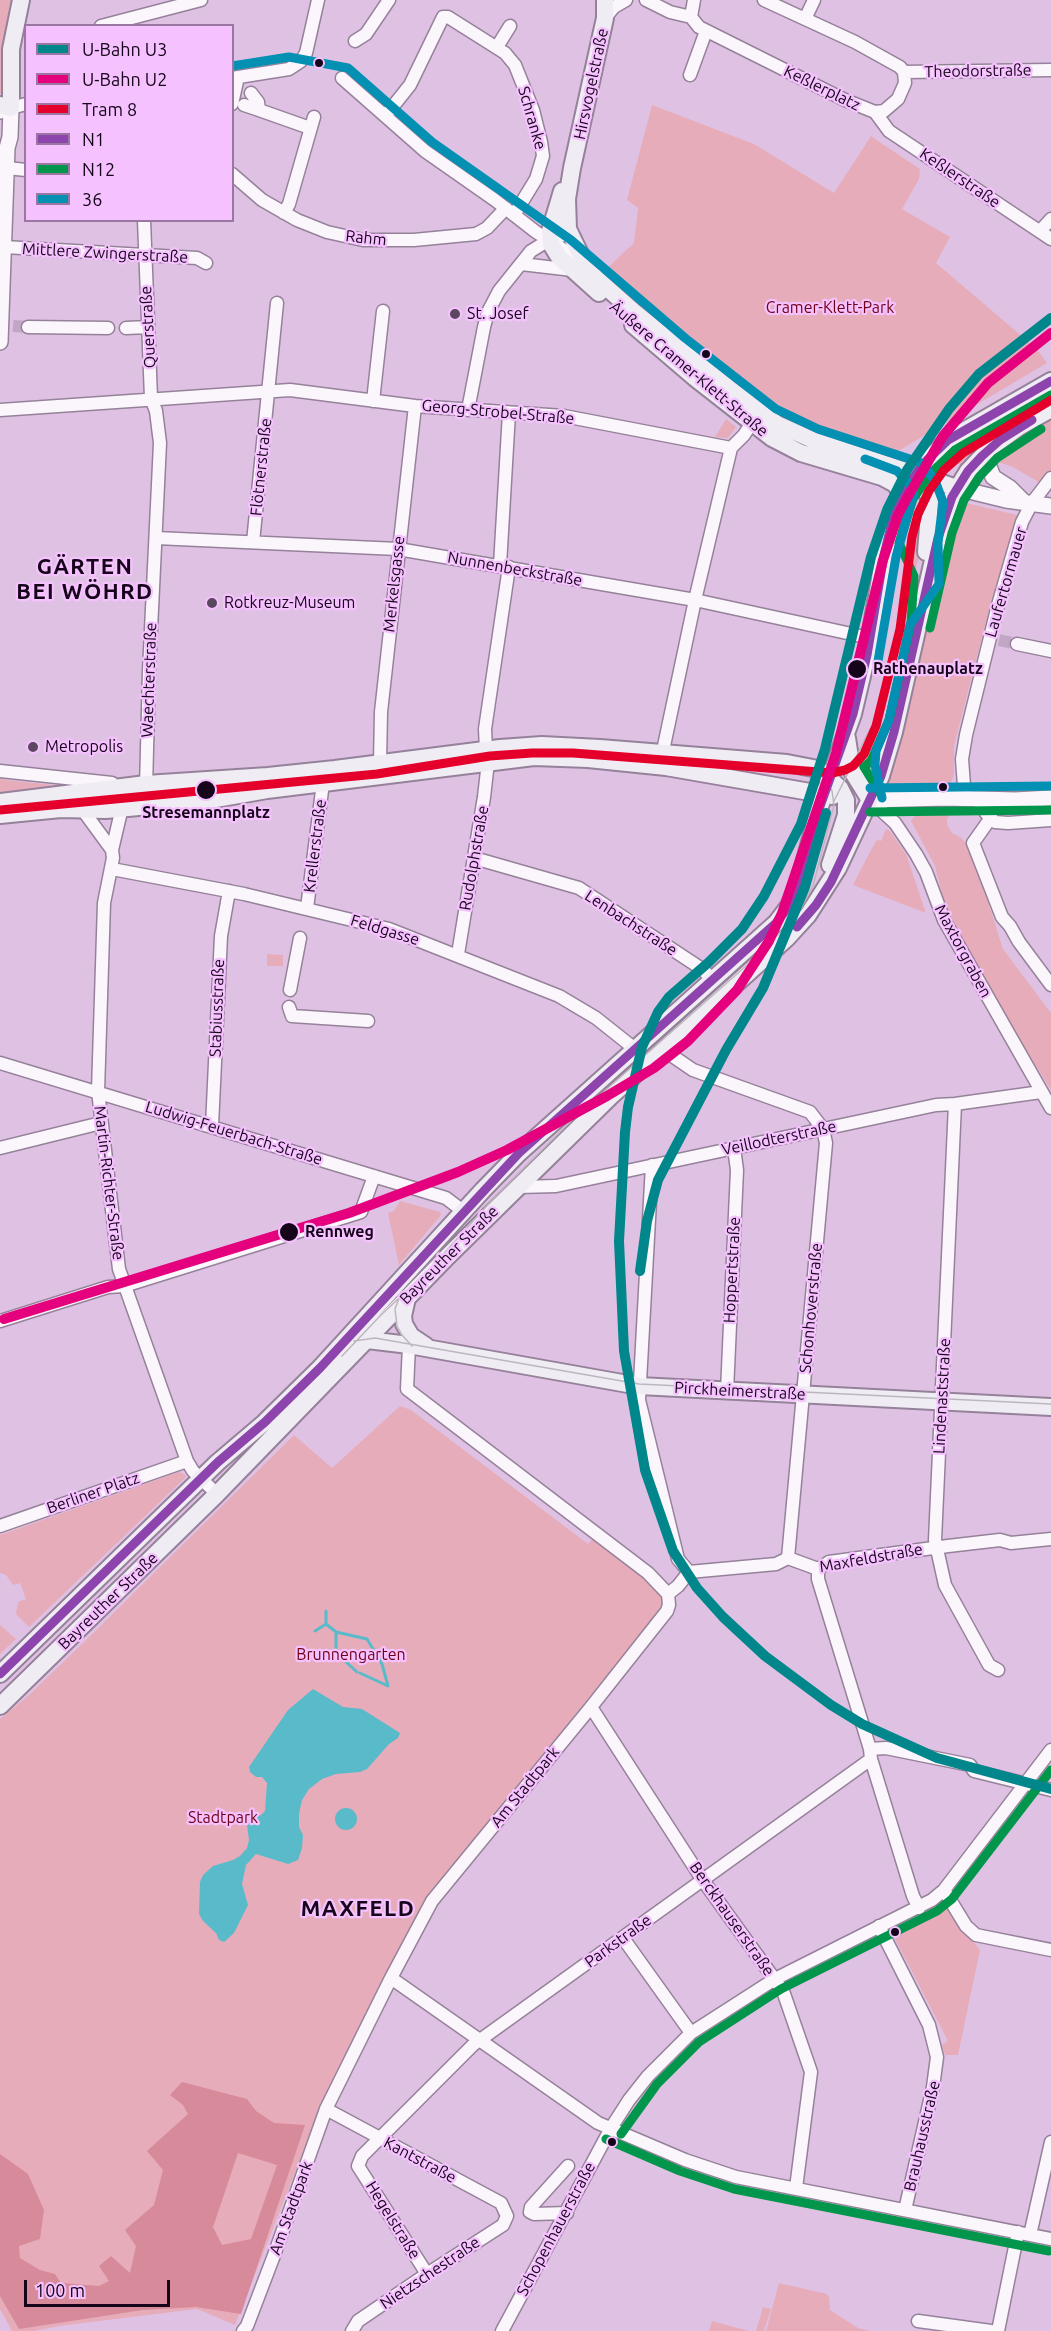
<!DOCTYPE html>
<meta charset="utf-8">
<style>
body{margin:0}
#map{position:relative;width:1051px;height:2331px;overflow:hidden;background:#dfc2e3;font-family:Ubuntu,sans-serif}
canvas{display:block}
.legend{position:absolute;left:24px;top:24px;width:210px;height:198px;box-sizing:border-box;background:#f6c1ff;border:2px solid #9c76a3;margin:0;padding:8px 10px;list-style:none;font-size:18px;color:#16051a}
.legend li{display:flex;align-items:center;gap:12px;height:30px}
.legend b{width:30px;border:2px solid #9c76a3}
.scale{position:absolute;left:24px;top:2280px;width:146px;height:27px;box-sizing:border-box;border:3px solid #16051a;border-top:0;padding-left:8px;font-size:18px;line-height:21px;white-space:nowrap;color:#16051a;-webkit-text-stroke:4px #f6c1ff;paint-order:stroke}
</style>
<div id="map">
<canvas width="1051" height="2331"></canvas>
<ul class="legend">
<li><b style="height:8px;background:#00868b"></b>U-Bahn U3</li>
<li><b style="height:8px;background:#e5007d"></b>U-Bahn U2</li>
<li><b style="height:8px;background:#e4002b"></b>Tram 8</li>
<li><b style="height:8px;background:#8e44ad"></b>N1</li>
<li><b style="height:8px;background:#02964c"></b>N12</li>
<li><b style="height:8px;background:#0390b3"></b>36</li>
</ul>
<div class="scale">100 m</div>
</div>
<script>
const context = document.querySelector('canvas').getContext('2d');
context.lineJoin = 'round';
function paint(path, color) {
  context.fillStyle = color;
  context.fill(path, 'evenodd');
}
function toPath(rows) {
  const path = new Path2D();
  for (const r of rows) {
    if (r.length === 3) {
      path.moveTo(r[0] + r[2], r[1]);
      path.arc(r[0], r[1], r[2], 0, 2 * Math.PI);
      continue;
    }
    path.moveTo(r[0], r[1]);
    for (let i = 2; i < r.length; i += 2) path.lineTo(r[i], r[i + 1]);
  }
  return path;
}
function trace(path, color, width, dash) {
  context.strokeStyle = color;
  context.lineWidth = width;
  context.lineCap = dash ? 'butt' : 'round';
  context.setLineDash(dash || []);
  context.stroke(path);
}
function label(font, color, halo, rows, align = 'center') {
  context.font = font + ' Ubuntu,sans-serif';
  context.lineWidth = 4.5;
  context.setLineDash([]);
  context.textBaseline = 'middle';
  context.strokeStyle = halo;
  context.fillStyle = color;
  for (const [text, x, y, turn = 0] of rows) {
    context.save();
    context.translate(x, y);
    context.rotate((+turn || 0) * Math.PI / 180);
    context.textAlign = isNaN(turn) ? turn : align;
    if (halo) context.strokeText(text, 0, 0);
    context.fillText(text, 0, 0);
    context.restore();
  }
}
paint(toPath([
 [0,0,18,0,5,92,0,94],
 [652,105,754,144,834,193,871,136,878,141,920,169,919,179,902,209,950,237,936,263,1037,349,1047,363,898,451,793,418,760,400,604,271,634,243,638,208,627,200],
 [1051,392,1051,403,966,466,955,463,949,457,992,426],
 [1051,416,1051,471,1042,484,1013,467,1001,463,993,464,995,455,1000,448],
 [726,419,736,427,728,438,715,437],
 [959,499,963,500,962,502,1017,515,990,606,954,746,954,774,950,786,915,789,906,786,892,791,888,789,886,783,950,518],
 [923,508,922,546,907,599,913,544],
 [0,778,6,780,63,786,0,796],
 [919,809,953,810,947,819,947,825,952,833,960,837,971,848,1003,949,1051,1013,1051,1090,1006,1018,954,924,943,898,935,866,911,821],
 [886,829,890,831,906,854,926,913,853,885,873,846,877,840,881,841],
 [267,954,283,955,283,966,267,966],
 [400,1201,440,1212,441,1215,399,1265,388,1213,394,1211],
 [400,1406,411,1410,588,1544,593,1538,641,1573,661,1596,662,1607,439,1883,322,2104,235,2325,197,2309,59,2326,34,2331,12,2331,0,2309,0,1719,28,1696,83,1643,294,1435,332,1468],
 [179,1472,186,1475,185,1478,29,1627,16,1614,18,1602,26,1599,20,1583,13,1585,6,1575,0,1573,0,1535],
 [0,1625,16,1639,0,1654],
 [947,1909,980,1950,958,2055,945,2055,942,2045,948,2041,893,1935],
 [779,2283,827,2294,829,2297,830,2310,858,2328,870,2331,766,2331],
 [763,2307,771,2309,764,2331,756,2331],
 [712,2321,749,2331,709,2331]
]), '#e7acba');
paint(toPath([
 [182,2082,247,2099,256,2111,274,2123,305,2125,241,2314,196,2307,143,2310,19,2329,0,2296,0,2154,28,2174,44,2210,40,2239,19,2246,20,2258,40,2270,55,2274,61,2283,99,2286,109,2281,99,2266,111,2256,130,2273,136,2246,125,2230,154,2205,163,2170,147,2151,188,2114,183,2105,170,2095],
 [238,2153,277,2165,251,2239,222,2245,213,2227]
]), '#d68a9a');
paint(toPath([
 [313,1689,343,1707,362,1709,400,1733,398,1738,389,1744,367,1769,360,1772,336,1774,322,1779,309,1789,302,1800,299,1814,299,1827,303,1835,302,1848,298,1860,288,1864,256,1854,246,1865,242,1884,248,1905,234,1933,224,1942,219,1940,216,1933,203,1921,199,1914,200,1882,203,1875,213,1866,233,1860,240,1856,247,1848,249,1840,247,1825,253,1817,261,1815,265,1811,267,1783,262,1777,256,1777,250,1772,249,1767,288,1710],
 [346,1819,11]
]), '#59baca');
trace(toPath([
 [326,1624,336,1632,367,1639,382,1664,388,1686,360,1673],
 [326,1624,326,1611],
 [315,1631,326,1624],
 [336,1632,336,1653,357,1672],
 [324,1659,336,1653]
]), '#59baca', 3);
trace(toPath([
 [13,326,28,327],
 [999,640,1017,644]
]), '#c1a6c5', 12, [12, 6]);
const minor = toPath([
 [646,0,670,12,691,17],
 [694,0,691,17,699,27,845,100,875,112,884,111,898,99,905,83,904,72,900,67,855,42,764,0],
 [605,18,614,7,626,0],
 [805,19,814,0],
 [101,26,201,0],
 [355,41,366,34,389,0],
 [497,47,510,26],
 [904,72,1051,70],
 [690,75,706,31],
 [232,78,289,69,301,61,306,53,318,0],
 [342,78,425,151,495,200,536,232,564,250,586,270],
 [251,93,258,102,259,110,310,128],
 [232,104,238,77],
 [244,105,259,110],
 [11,108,26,104],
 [875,112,889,131,1051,239],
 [386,115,410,85,443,17,448,17,505,53,515,65,533,110,541,142,543,156,536,179,514,215],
 [7,168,26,170],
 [232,174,262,200,297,220,327,232,363,240,414,240,476,234,487,228,506,208],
 [284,213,289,204,314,117],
 [1040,231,1051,219],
 [4,247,197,258,206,263],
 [521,264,573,270],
 [28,327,108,328],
 [126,328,148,327],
 [373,401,383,311],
 [0,410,290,390,415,406,564,416,731,448],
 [468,410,484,327,488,312,499,291,531,251,549,240,561,236,568,229],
 [156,538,398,549,695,600,870,638],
 [253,542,277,303],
 [500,565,509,413],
 [1017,644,1051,651],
 [486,750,485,729,509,567],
 [661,760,695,600,731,448,744,435,751,424,748,415],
 [380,763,381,712,415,406],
 [0,771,112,783],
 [95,790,83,800,82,809,112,850,113,858,104,903,98,1091,119,1269,187,1461,193,1471,217,1494],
 [965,799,962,759,966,735,998,605,1022,522,1032,503,1051,478],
 [870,800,895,823,916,854,926,872,944,920,1051,1108],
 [978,800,986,813,995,822,1008,823,1051,820],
 [126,806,143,797,146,788,149,671,160,443,156,411,151,398,144,220],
 [990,819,973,843,1002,917,1010,926,1019,942,1051,985],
 [112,850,120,816],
 [474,858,579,888,702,969,713,980],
 [112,869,244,894,389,929,559,996,596,1018,635,1049],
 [307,908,324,775],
 [458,954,484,797,488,762],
 [290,990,300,938],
 [289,1007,292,1016,368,1021],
 [655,1055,671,1055,693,1070,810,1112,823,1129],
 [0,1063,446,1198,463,1211],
 [955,1104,935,1540,945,1585,989,1665,998,1670],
 [212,1126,221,936,229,891],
 [0,1148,101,1123],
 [652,1165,639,1400,678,1559,689,1572],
 [518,1187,556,1186,936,1105,955,1104,1041,1092],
 [0,1321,108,1287,124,1286,361,1212,374,1176],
 [727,1391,737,1170,734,1148],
 [0,1526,187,1461],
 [788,1558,826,1143,823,1129],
 [818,1569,818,1579,870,1749,871,1759,913,1896,919,1908],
 [668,1594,678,1586,689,1572,776,1564,788,1558,818,1569,829,1562,948,1546,1000,1540,1011,1543,1051,1539],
 [591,1707,702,1879,783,1991,811,2072,796,2188],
 [870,1749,886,1748,970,1765,974,1771,1051,1790],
 [944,1890,966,1926,976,1935,1051,1950],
 [879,1926,929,2025,937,2057,933,2087,905,2210],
 [623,1938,691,2033],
 [391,1978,598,2123,685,2160,736,2177,1051,2239],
 [326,2109,501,2203,507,2216,503,2225,427,2274,358,2321,352,2331],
 [567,2213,534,2214,530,2212,531,2207,568,2166],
 [1030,2235,1051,2142],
 [427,2274,358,2166,362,2156,473,2045,871,1759],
 [918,2321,991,2331],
 [243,2331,247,2326,273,2258,326,2109,391,1978,432,1901,591,1707,667,1611,669,1605,668,1594,648,1573,407,1389,409,1345],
 [502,2331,611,2128,629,2100,648,2076,691,2033,775,1979,932,1900,944,1890,1051,1750],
 [998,2331,1018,2232]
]);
const tertiary = toPath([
 [0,111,11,108,10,137,7,148,0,342],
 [989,449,988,464,993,477,1010,488,1024,502],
 [957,488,1006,500,1051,506],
 [870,800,946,798,1015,800,1051,798]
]);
const secondary = toPath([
 [605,0,605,18,572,168,567,199,568,229,583,260,596,278,633,311,731,390,777,424,813,440,957,488],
 [0,105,11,108,11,49,21,0],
 [562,191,550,231,551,244,559,257,599,293],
 [633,325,695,378,772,438,801,453,882,477,895,484,902,494],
 [915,473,926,489,930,501,926,552],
 [847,738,852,771,870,800],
 [0,802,146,784,268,776,335,769,500,748,542,745,600,748,787,763,818,769,840,788,846,800,846,815,830,865],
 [0,815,61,809,106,810,204,801,267,790,534,757,588,759,666,767,833,796],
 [407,1298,403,1316,404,1324,411,1336,426,1346],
 [359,1339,409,1345,639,1386,1051,1407],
 [0,1674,218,1462,265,1422,320,1368,483,1190,519,1153,776,923,789,906,798,886,818,812,853,714,867,655,884,555,893,518,902,494,922,465,948,440,1051,381],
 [0,1706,217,1494,448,1256,611,1096,787,938,808,915,838,868,881,776,894,732,938,538,952,497,968,471,989,449,1019,427,1051,409]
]);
trace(minor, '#96819a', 15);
trace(tertiary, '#96819a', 18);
trace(secondary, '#96819a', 20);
trace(minor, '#faf6fb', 12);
trace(tertiary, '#faf6fb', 15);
trace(secondary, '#efecf4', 16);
trace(toPath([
 [833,803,870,729],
 [399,1298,395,1309,397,1326,402,1335,412,1346],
 [354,1341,375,1338,639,1384,1051,1404],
 [342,1356,381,1315,429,1270,493,1199,573,1119,747,965,797,916,813,886,834,805,832,791,825,779,816,772,798,767]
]), '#beb6bf', 1.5);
trace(toPath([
 [797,927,816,905,831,882,881,776,894,732,938,538,952,497,968,471,982,456,1000,440,1032,420],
 [0,1674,218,1462,265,1422,320,1368,519,1153,776,923,789,906,798,886,818,812,853,714,867,655,884,555,893,518,902,494,922,465,948,440,1051,381]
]), '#8e44ad', 9);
trace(toPath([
 [930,628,952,533,964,500,980,476,997,458,1041,429],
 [880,793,864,767,871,761,889,720,911,622,914,576,899,543,913,499,931,473,955,450,1051,395],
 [870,812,1051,810],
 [621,2134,657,2084,699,2042,781,1989,937,1911,952,1899,1051,1770],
 [606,2139,680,2171,734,2189,1049,2251]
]), '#02964c', 9);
trace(toPath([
 [232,66,289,57,348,68,432,142,571,240,685,338,776,409,818,429,919,462,924,465,936,483,943,502,938,543,939,584,910,625,889,720,876,751,875,765,882,798],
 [865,459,897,471,912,487,914,493,896,557,878,661],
 [870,788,1050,786]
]), '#0390b3', 9);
trace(toPath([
 [0,810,377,774,490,756,532,753,573,753,832,773,845,770,853,766,864,754,876,726,900,629,912,537,918,514,929,491,944,470,963,453,1051,400]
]), '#e4002b', 9);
trace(toPath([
 [1051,318,979,374,949,409,907,470,887,510,871,557,825,749,801,824,764,896,742,929,709,962,669,997,658,1012,642,1047,628,1107,625,1132,619,1241,624,1351,645,1470,673,1551,697,1588,723,1617,765,1656,831,1705,862,1724,937,1758,1051,1789],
 [640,1271,647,1221,658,1180,726,1050,763,988,805,887,826,813]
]), '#00868b', 10);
trace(toPath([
 [4,1319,349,1213,458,1172,507,1150,607,1096,654,1068,688,1041,737,990,769,941,782,913,836,753,883,560,898,515,907,498,943,436,988,383,1051,333]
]), '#e5007d', 10);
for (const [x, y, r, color] of [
 [319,63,5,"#16051a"],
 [455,314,6,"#5c4760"],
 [706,354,5,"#16051a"],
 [212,603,6,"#5c4760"],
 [857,669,10,"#16051a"],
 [33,747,6,"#5c4760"],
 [943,787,5,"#16051a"],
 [206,790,10,"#16051a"],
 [289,1232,10,"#16051a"],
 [895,1932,5,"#16051a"],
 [612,2142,5,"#16051a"]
]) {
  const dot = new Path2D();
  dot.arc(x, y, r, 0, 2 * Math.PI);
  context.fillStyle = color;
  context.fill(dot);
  trace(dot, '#f6c1ff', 2);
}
label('16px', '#16051a', '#f6c1ff', [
 ["Theodorstraße",978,71,-1],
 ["Hirsvogelstraße",591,84,-78],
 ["Keßlerplatz",822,88,26],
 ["Schranke",532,118,74],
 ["Keßlerstraße",960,178,34],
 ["Rahm",366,238,6],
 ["Mittlere Zwingerstraße",105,253,3],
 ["Querstraße",148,327,-93],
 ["Äußere Cramer-Klett-Straße",689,369,40],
 ["Georg-Strobel-Straße",498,412,5],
 ["Flötnerstraße",261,467,-84],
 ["Nunnenbeckstraße",515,569,10],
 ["Laufertormauer",1006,582,-74],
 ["Merkelsgasse",394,584,-84],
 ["Waechterstraße",149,680,-88],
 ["Krellerstraße",315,846,-83],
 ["Rudolphstraße",474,858,-80],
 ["Lenbachstraße",631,923,33],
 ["Feldgasse",385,930,17],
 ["Maxtorgraben",963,951,62],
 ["Stabiusstraße",217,1008,-88],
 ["Ludwig-Feuerbach-Straße",234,1133,17],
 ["Veillodterstraße",779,1138,-12],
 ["Martin-Richter-Straße",109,1183,83],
 ["Bayreuther Straße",449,1255,-45],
 ["Hoppertstraße",732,1270,-87],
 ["Schonhoverstraße",811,1308,-85],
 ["Pirckheimerstraße",740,1391,3],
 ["Lindenaststraße",942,1396,-87],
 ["Berliner Platz",93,1493,-19],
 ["Maxfeldstraße",871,1558,-10],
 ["Bayreuther Straße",108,1601,-44],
 ["Am Stadtpark",525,1787,-51],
 ["Berckhauserstraße",732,1919,55],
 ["Parkstraße",618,1941,-36],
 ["Brauhausstraße",922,2136,-77],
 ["Kantstraße",420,2160,28],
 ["Am Stadtpark",291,2208,-70],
 ["Hegelstraße",393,2220,58],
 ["Schopenhauerstraße",556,2229,-62],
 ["Nietzschestraße",430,2273,-34]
]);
label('16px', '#700015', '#f6c1ff', [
 ["Cramer-Klett-Park",830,308],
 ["Brunnengarten",351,1655],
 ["Stadtpark",223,1818]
]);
label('16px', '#16051a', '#f6c1ff', [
 ["St. Josef",467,314],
 ["Rotkreuz-Museum",224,603],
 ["Metropolis",45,747]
], 'left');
label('bold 16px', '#16051a', '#f6c1ff', [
 ["Rathenauplatz",873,669],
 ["Stresemannplatz",206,813,"center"],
 ["Rennweg",305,1232]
], 'left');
context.letterSpacing = '1.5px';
label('bold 22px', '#16051a', '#f6c1ff', [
 ["GÄRTEN",85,567],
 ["BEI WÖHRD",85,592],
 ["MAXFELD",358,1909]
]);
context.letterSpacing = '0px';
</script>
